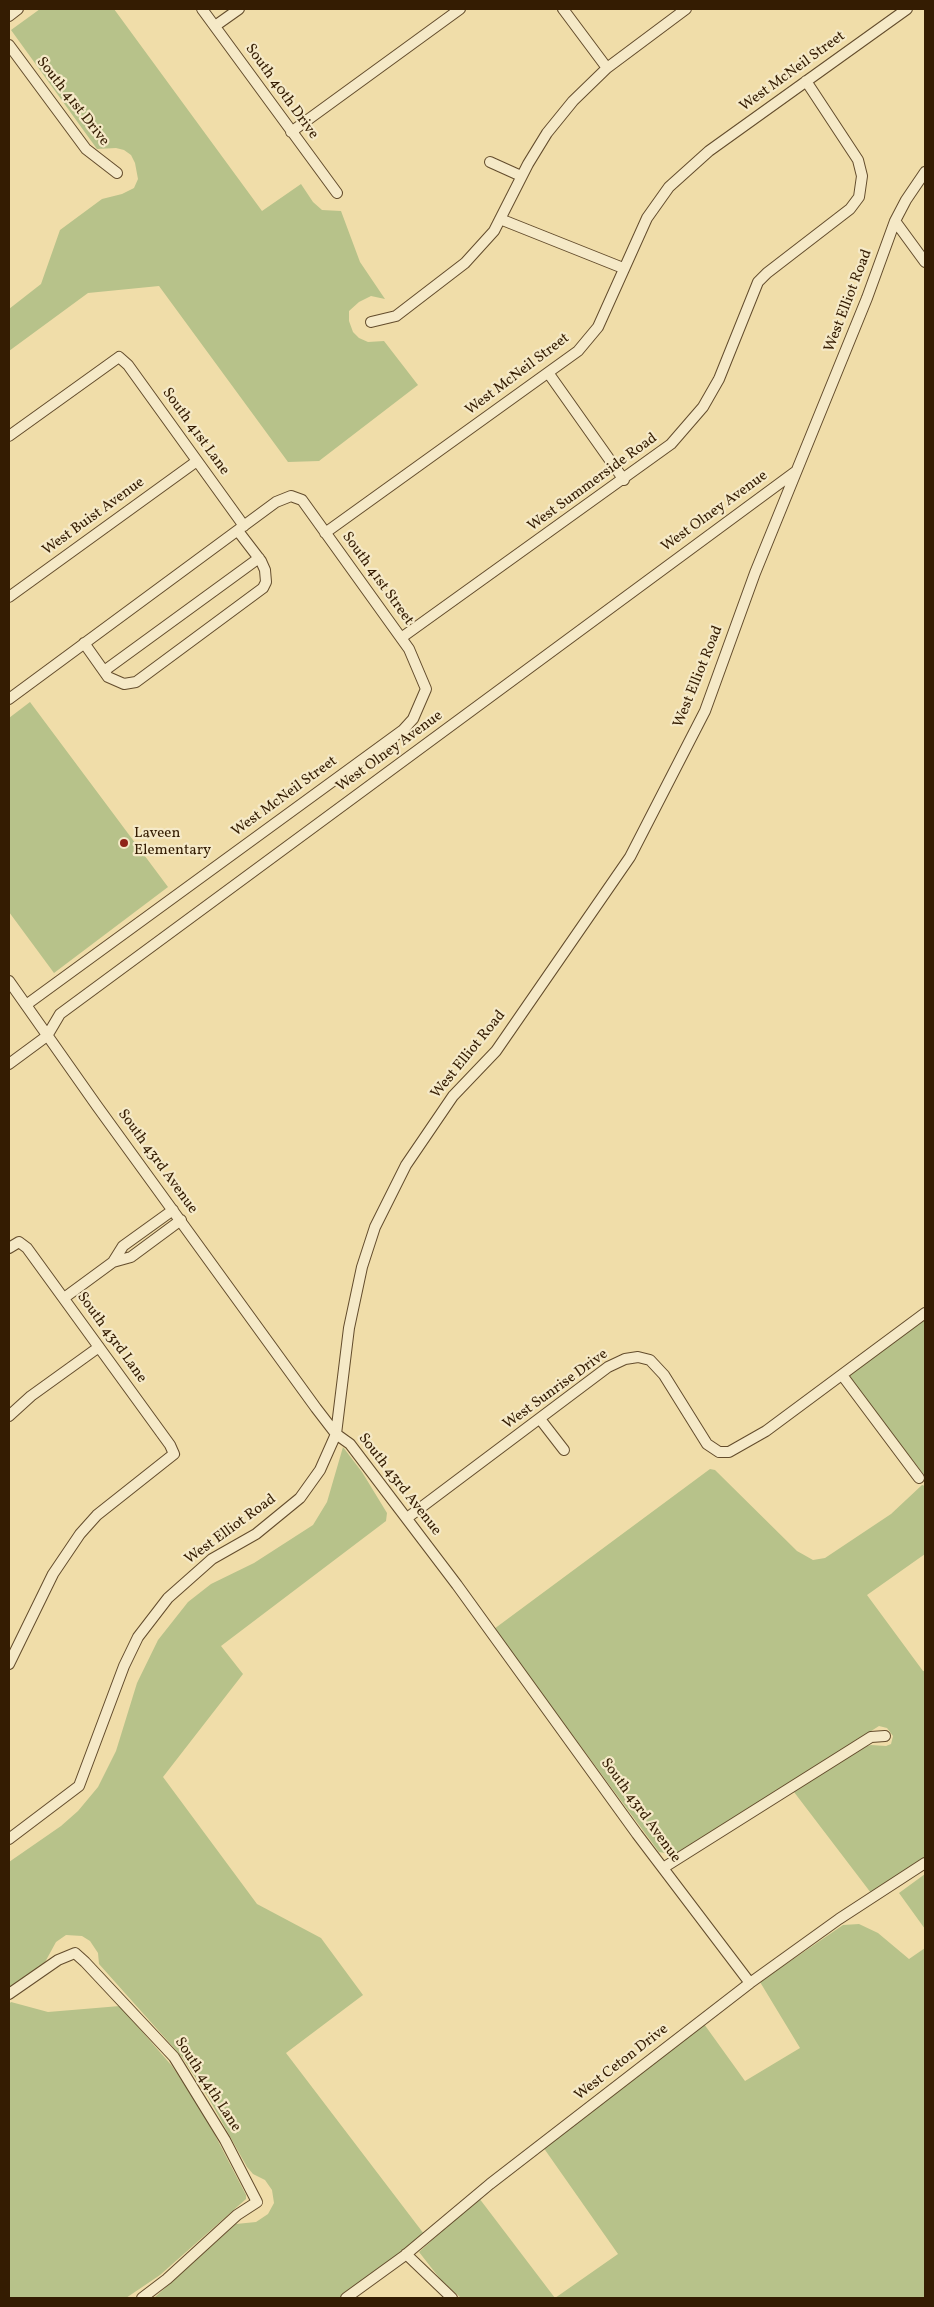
<!DOCTYPE html>
<style>
body{margin:0}
#map{position:relative;width:934px;height:2307px;overflow:hidden;background:#f0dda9;font-family:Vollkorn,serif}
canvas{display:block}
.frame{position:absolute;inset:0;border:10px solid #341c02;pointer-events:none}
</style>
<div id="map">
<canvas width="934" height="2307"></canvas>
<div class="frame"></div>
</div>
<script>
const context = document.querySelector('canvas').getContext('2d');
context.lineJoin = 'round';
function paint(path, color) {
  context.fillStyle = color;
  context.fill(path, 'evenodd');
}
function toPath(rows) {
  const path = new Path2D();
  for (const r of rows) {
    path.moveTo(r[0], r[1]);
    for (let i = 2; i < r.length; i += 2) path.lineTo(r[i], r[i + 1]);
  }
  return path;
}
function trace(path, color, width, dash) {
  context.strokeStyle = color;
  context.lineWidth = width;
  context.lineCap = dash ? 'butt' : 'round';
  context.setLineDash(dash || []);
  context.stroke(path);
}
function label(font, color, halo, rows, align = 'center') {
  context.font = font + ' Vollkorn,serif';
  context.lineWidth = 4.5;
  context.setLineDash([]);
  context.textBaseline = 'middle';
  context.strokeStyle = halo;
  context.fillStyle = color;
  for (const [text, x, y, turn = 0] of rows) {
    context.save();
    context.translate(x, y);
    context.rotate((+turn || 0) * Math.PI / 180);
    context.textAlign = isNaN(turn) ? turn : align;
    if (halo) context.strokeText(text, 0, 0);
    context.fillText(text, 0, 0);
    context.restore();
  }
}
paint(toPath([
 [40,9,114,9,262,211,301,184,313,202,322,210,341,211,360,262,385,299,371,296,359,302,349,311,349,321,353,332,359,338,368,342,384,341,418,385,319,461,288,462,159,286,88,293,9,351,9,309,41,284,60,230,102,199,122,194,134,188,138,179,135,163,131,155,124,150,116,148,97,149,11,30],
 [30,702,168,887,54,973,9,912,9,718],
 [925,1318,925,1476,847,1375],
 [343,1447,362,1472,387,1513,386,1521,221,1646,243,1674,163,1777,257,1904,321,1938,363,1995,286,2053,424,2234,341,2298,154,2298,236,2224,256,2222,268,2214,274,2203,272,2190,265,2180,253,2174,247,2167,208,2097,182,2057,99,1964,98,1953,90,1941,82,1936,66,1935,56,1942,44,1964,9,1988,9,1862,61,1826,78,1811,98,1787,116,1751,137,1683,158,1640,188,1602,211,1584,254,1563,313,1525,327,1502],
 [710,1469,715,1470,797,1551,813,1560,825,1558,891,1514,922,1485,925,1486,925,1554,867,1595,923,1671,925,1671,925,1858,871,1893,794,1792,860,1748,871,1745,886,1746,891,1744,893,1736,887,1728,879,1726,677,1855,659,1852,494,1629],
 [925,1874,925,1929,899,1893],
 [859,1924,878,1933,909,1959,925,1948,925,2298,461,2298,441,2280,419,2252,479,2198,555,2298,618,2254,543,2147,704,2024,745,2081,800,2048,760,1982,843,1925],
 [11,2002,48,2012,120,2006,172,2066,202,2110,246,2195,246,2199,160,2275,126,2298,9,2298,9,2004]
]), '#b7c28a');
const minor = toPath([
 [202,9,337,193],
 [563,9,607,68],
 [9,16,18,9],
 [215,26,239,9],
 [9,45,86,149,117,173],
 [291,132,460,9],
 [490,162,521,176],
 [500,219,623,268],
 [895,221,925,262],
 [371,322,396,316,465,263,494,231,528,164,547,133,573,101,607,68,686,9],
 [549,374,624,480],
 [9,436,119,357,128,365,244,526],
 [325,533,578,351,598,327,647,218,669,187,709,151,907,9],
 [9,597,197,461],
 [401,638,671,444,703,407,719,379,758,282,767,273,850,209,859,197,862,176,858,160,806,81],
 [84,643,108,677,124,684,136,682,263,588,266,582,265,570,261,561,238,531],
 [104,671,259,558],
 [9,699,276,502,291,496,302,500,409,649,426,689,413,719,403,730,26,1005],
 [9,981,97,1106,316,1408,336,1434,350,1444,457,1585,637,1834,750,1983],
 [9,1064,47,1036,60,1014,795,472],
 [9,1248,19,1242,27,1248,170,1445,174,1454,97,1515,80,1534,53,1574,9,1664],
 [113,1262,123,1246,173,1210],
 [64,1298,113,1262,131,1257,181,1220],
 [842,1375,919,1478],
 [9,1416,31,1396,99,1347],
 [540,1419,564,1450],
 [407,1518,608,1367,625,1359,638,1357,650,1360,664,1375,707,1444,719,1452,729,1452,766,1431,925,1313],
 [9,1839,79,1786,124,1666,138,1637,168,1598,212,1559,256,1534,300,1498,320,1470,336,1434,349,1328,362,1267,375,1227,406,1165,453,1096,496,1051,630,857,705,711,755,573,867,298,895,221,906,200,925,172],
 [663,1868,871,1737,885,1736],
 [9,1994,58,1960,75,1953,85,1962,174,2057,225,2140,257,2202,237,2215,167,2279,142,2298],
 [406,2254,452,2298],
 [346,2298,404,2256,490,2184,750,1983,839,1919,925,1863]
]);
trace(minor, '#634c2c', 12);
trace(minor, '#f5e9c7', 10);
for (const [x, y, r, color] of [
 [124,843,5,"#8f2418"]
]) {
  const dot = new Path2D();
  dot.arc(x, y, r, 0, 2 * Math.PI);
  context.fillStyle = color;
  context.fill(dot);
  trace(dot, '#f5e9c7', 2);
}
label('15px', '#341c02', '#f5e9c7', [
 ["West McNeil Street",793,72,-36],
 ["South 40th Drive",281,92,54],
 ["South 41st Drive",72,102,52],
 ["West Elliot Road",849,301,-69],
 ["West McNeil Street",518,375,-37],
 ["South 41st Lane",195,432,54],
 ["West Summerside Road",593,483,-36],
 ["West Olney Avenue",715,512,-36],
 ["West Buist Avenue",94,517,-36],
 ["South 41st Street",377,579,54],
 ["West Elliot Road",699,677,-68],
 ["West Olney Avenue",390,752,-36],
 ["West McNeil Street",285,797,-36],
 ["West Elliot Road",469,1055,-51],
 ["South 43rd Avenue",157,1162,54],
 ["South 43rd Lane",111,1338,54],
 ["West Sunrise Drive",556,1390,-36],
 ["South 43rd Avenue",399,1485,52],
 ["West Elliot Road",231,1530,-36],
 ["South 43rd Avenue",640,1811,54],
 ["West Ceton Drive",622,2063,-38],
 ["South 44th Lane",207,2085,57]
]);
label('15px', '#341c02', '#f5e9c7', [
 ["Laveen",134,834],
 ["Elementary",134,851]
], 'left');
</script>
